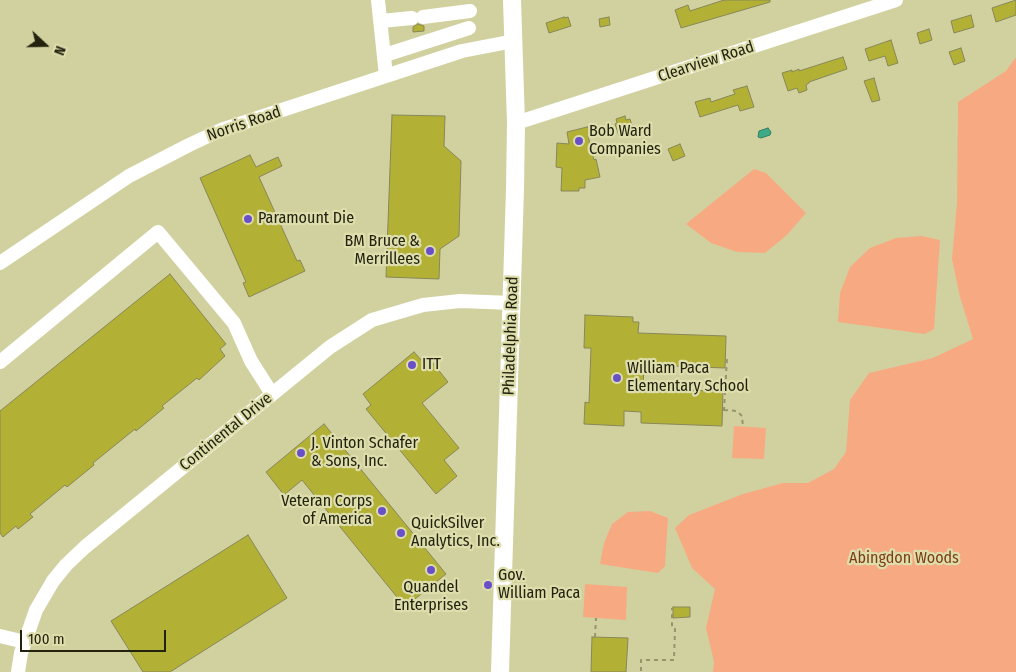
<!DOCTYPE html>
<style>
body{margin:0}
#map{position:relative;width:1016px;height:672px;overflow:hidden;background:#d1d1a0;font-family:"Fira Sans Condensed",sans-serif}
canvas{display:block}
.north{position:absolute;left:20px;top:20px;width:50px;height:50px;-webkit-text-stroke:4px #dedead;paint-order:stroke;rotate:111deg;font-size:14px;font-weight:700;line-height:20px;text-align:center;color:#23220f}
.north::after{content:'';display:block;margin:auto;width:18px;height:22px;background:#23220f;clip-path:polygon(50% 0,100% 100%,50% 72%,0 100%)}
.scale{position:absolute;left:20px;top:630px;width:146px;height:22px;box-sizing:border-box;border:2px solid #23220f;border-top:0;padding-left:6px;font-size:15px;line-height:18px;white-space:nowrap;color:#23220f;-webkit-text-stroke:4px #dedead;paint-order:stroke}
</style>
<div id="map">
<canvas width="1016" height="672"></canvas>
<div class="north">N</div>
<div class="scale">100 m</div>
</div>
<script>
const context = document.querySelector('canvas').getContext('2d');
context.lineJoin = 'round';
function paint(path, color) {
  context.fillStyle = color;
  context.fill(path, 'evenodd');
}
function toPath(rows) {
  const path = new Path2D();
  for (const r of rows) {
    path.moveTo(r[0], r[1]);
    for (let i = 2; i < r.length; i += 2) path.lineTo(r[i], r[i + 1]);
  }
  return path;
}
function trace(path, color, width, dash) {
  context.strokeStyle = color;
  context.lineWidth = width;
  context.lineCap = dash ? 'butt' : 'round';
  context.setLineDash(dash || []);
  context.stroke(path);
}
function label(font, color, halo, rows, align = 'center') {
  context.font = font + ' "Fira Sans Condensed",sans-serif';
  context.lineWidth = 4.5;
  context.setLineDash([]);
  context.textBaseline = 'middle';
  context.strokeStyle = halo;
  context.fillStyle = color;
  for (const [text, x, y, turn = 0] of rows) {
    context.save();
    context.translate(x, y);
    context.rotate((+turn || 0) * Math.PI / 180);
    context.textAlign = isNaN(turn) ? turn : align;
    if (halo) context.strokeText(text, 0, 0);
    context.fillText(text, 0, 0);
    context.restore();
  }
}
paint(toPath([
 [1016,57,1016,672,713,672,714,662,706,628,715,589,692,568,675,528,689,515,743,494,783,483,808,483,834,469,846,452,850,400,869,373,933,358,973,339,960,297,952,259,957,203,958,102,1006,71],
 [754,169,766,173,806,213,787,235,765,253,737,252,711,243,686,224],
 [922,236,940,240,934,329,925,334,838,322,840,293,850,267,870,248,896,238],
 [734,426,766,428,764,459,732,458],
 [650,511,668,518,665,566,658,573,600,564,604,543,612,524,628,512],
 [585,584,627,587,626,620,583,617]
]), '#f7aa81');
const water = toPath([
 [768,128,771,132,770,135,761,138,758,137,759,131,768,128]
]);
paint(water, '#3da987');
trace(water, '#358063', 1);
const building = toPath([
 [724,0,770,0,770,2,681,28,675,10,688,5,690,11,724,0],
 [1016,0,1016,15,996,22,992,8,1016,0],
 [971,15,974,27,954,33,951,21,971,15],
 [564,17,564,18,568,17,571,26,549,33,546,23,564,17],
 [609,17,610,25,600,27,599,19,609,17],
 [418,24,424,26,424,31,413,32,413,27,418,24],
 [929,29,932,40,920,44,917,33,929,29],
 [891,40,898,63,888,66,885,56,869,61,865,49,891,40],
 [961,48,965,61,954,65,949,52,961,48],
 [843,57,847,69,809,82,809,83,806,85,807,90,799,93,797,88,788,91,782,73,792,70,792,72,799,69,799,71,843,57],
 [874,78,880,100,872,102,864,81,874,78],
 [747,86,754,107,740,111,738,105,700,117,695,102,710,98,711,102,735,94,733,90,747,86],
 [392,115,445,116,444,146,461,161,459,236,440,249,439,279,386,277,392,115],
 [625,116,626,120,630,119,634,131,619,136,615,124,617,123,616,119,625,116],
 [587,127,590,127,592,135,588,136,594,160,596,159,600,177,585,180,585,188,579,188,579,191,561,191,562,168,556,167,557,143,569,144,567,132,587,127],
 [680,144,685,156,673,161,668,149,680,144],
 [250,155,256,167,278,157,282,166,259,177,297,261,300,260,305,271,249,297,243,283,246,282,200,178,250,155],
 [170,274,226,344,220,349,225,356,199,380,197,378,162,406,164,408,136,431,135,429,93,463,94,465,67,487,65,485,30,514,33,517,18,529,16,526,3,537,0,533,0,411,170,274],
 [585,315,633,317,633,322,639,322,638,333,726,336,725,368,644,365,643,389,723,391,722,426,641,423,641,412,624,411,624,426,584,424,585,402,589,403,591,348,584,348,585,315],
 [414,352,423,362,429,358,448,382,422,403,459,448,444,460,457,476,436,494,366,409,371,405,363,394,414,352],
 [324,424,446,574,405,607,302,480,284,495,266,472,324,424],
 [248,535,287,598,170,672,143,672,111,621,248,535],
 [673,607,690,607,690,617,673,618,673,607],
 [592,637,628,638,626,672,591,672,592,637]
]);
paint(building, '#b3b036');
trace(building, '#878759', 1);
trace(toPath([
 [723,410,724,410,727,358,725,358],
 [724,410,737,411,742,416,743,427],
 [595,637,596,618],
 [641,671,641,660,674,660,675,629,672,628,672,608]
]), '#94946e', 2, [4, 4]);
trace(toPath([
 [378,0,386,76],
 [423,17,470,11],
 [381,21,412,18],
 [385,55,469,28],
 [516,123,896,0],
 [0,263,129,176,189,145,221,130,462,51,514,41],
 [0,362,158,232,234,323,251,361,272,394],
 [0,636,25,642],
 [18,672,21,653,36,610,53,581,66,565,85,547,330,347,372,320,423,305,460,301,512,303]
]), '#fff', 14);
trace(toPath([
 [500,672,515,189,516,123,512,0]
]), '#fff', 18);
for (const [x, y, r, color] of [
 [579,141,5,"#6950c9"],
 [248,219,5,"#6950c9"],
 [430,251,5,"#6950c9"],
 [412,365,5,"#6950c9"],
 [617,378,5,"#6950c9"],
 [301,453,5,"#6950c9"],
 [382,511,5,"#6950c9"],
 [401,533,5,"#6950c9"],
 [431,570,5,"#6950c9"],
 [488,585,5,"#6950c9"]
]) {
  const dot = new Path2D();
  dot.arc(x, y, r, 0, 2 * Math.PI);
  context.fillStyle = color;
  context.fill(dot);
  trace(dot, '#dedead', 2);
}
label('16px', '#23220f', '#dedead', [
 ["Clearview Road",706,62,-18],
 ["Norris Road",244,124,-19],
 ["Philadelphia Road",511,336,-88],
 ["Continental Drive",226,432,-39]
]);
label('16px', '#23220f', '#dedead', [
 ["Bob Ward",589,132],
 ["Companies",589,150],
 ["Paramount Die",258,219],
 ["BM Bruce &",420,242,"right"],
 ["Merrillees",420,260,"right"],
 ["ITT",422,365],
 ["William Paca",627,369],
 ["Elementary School",627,387],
 ["J. Vinton Schafer",311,444],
 ["& Sons, Inc.",311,462],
 ["Veteran Corps",372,502,"right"],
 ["of America",372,520,"right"],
 ["QuickSilver",411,524],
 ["Analytics, Inc.",411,542],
 ["Gov.",498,576],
 ["William Paca",498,594],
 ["Quandel",431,588,"center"],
 ["Enterprises",431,606,"center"]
], 'left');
label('16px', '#7d3d16', '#dedead', [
 ["Abingdon Woods",904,559]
]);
</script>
